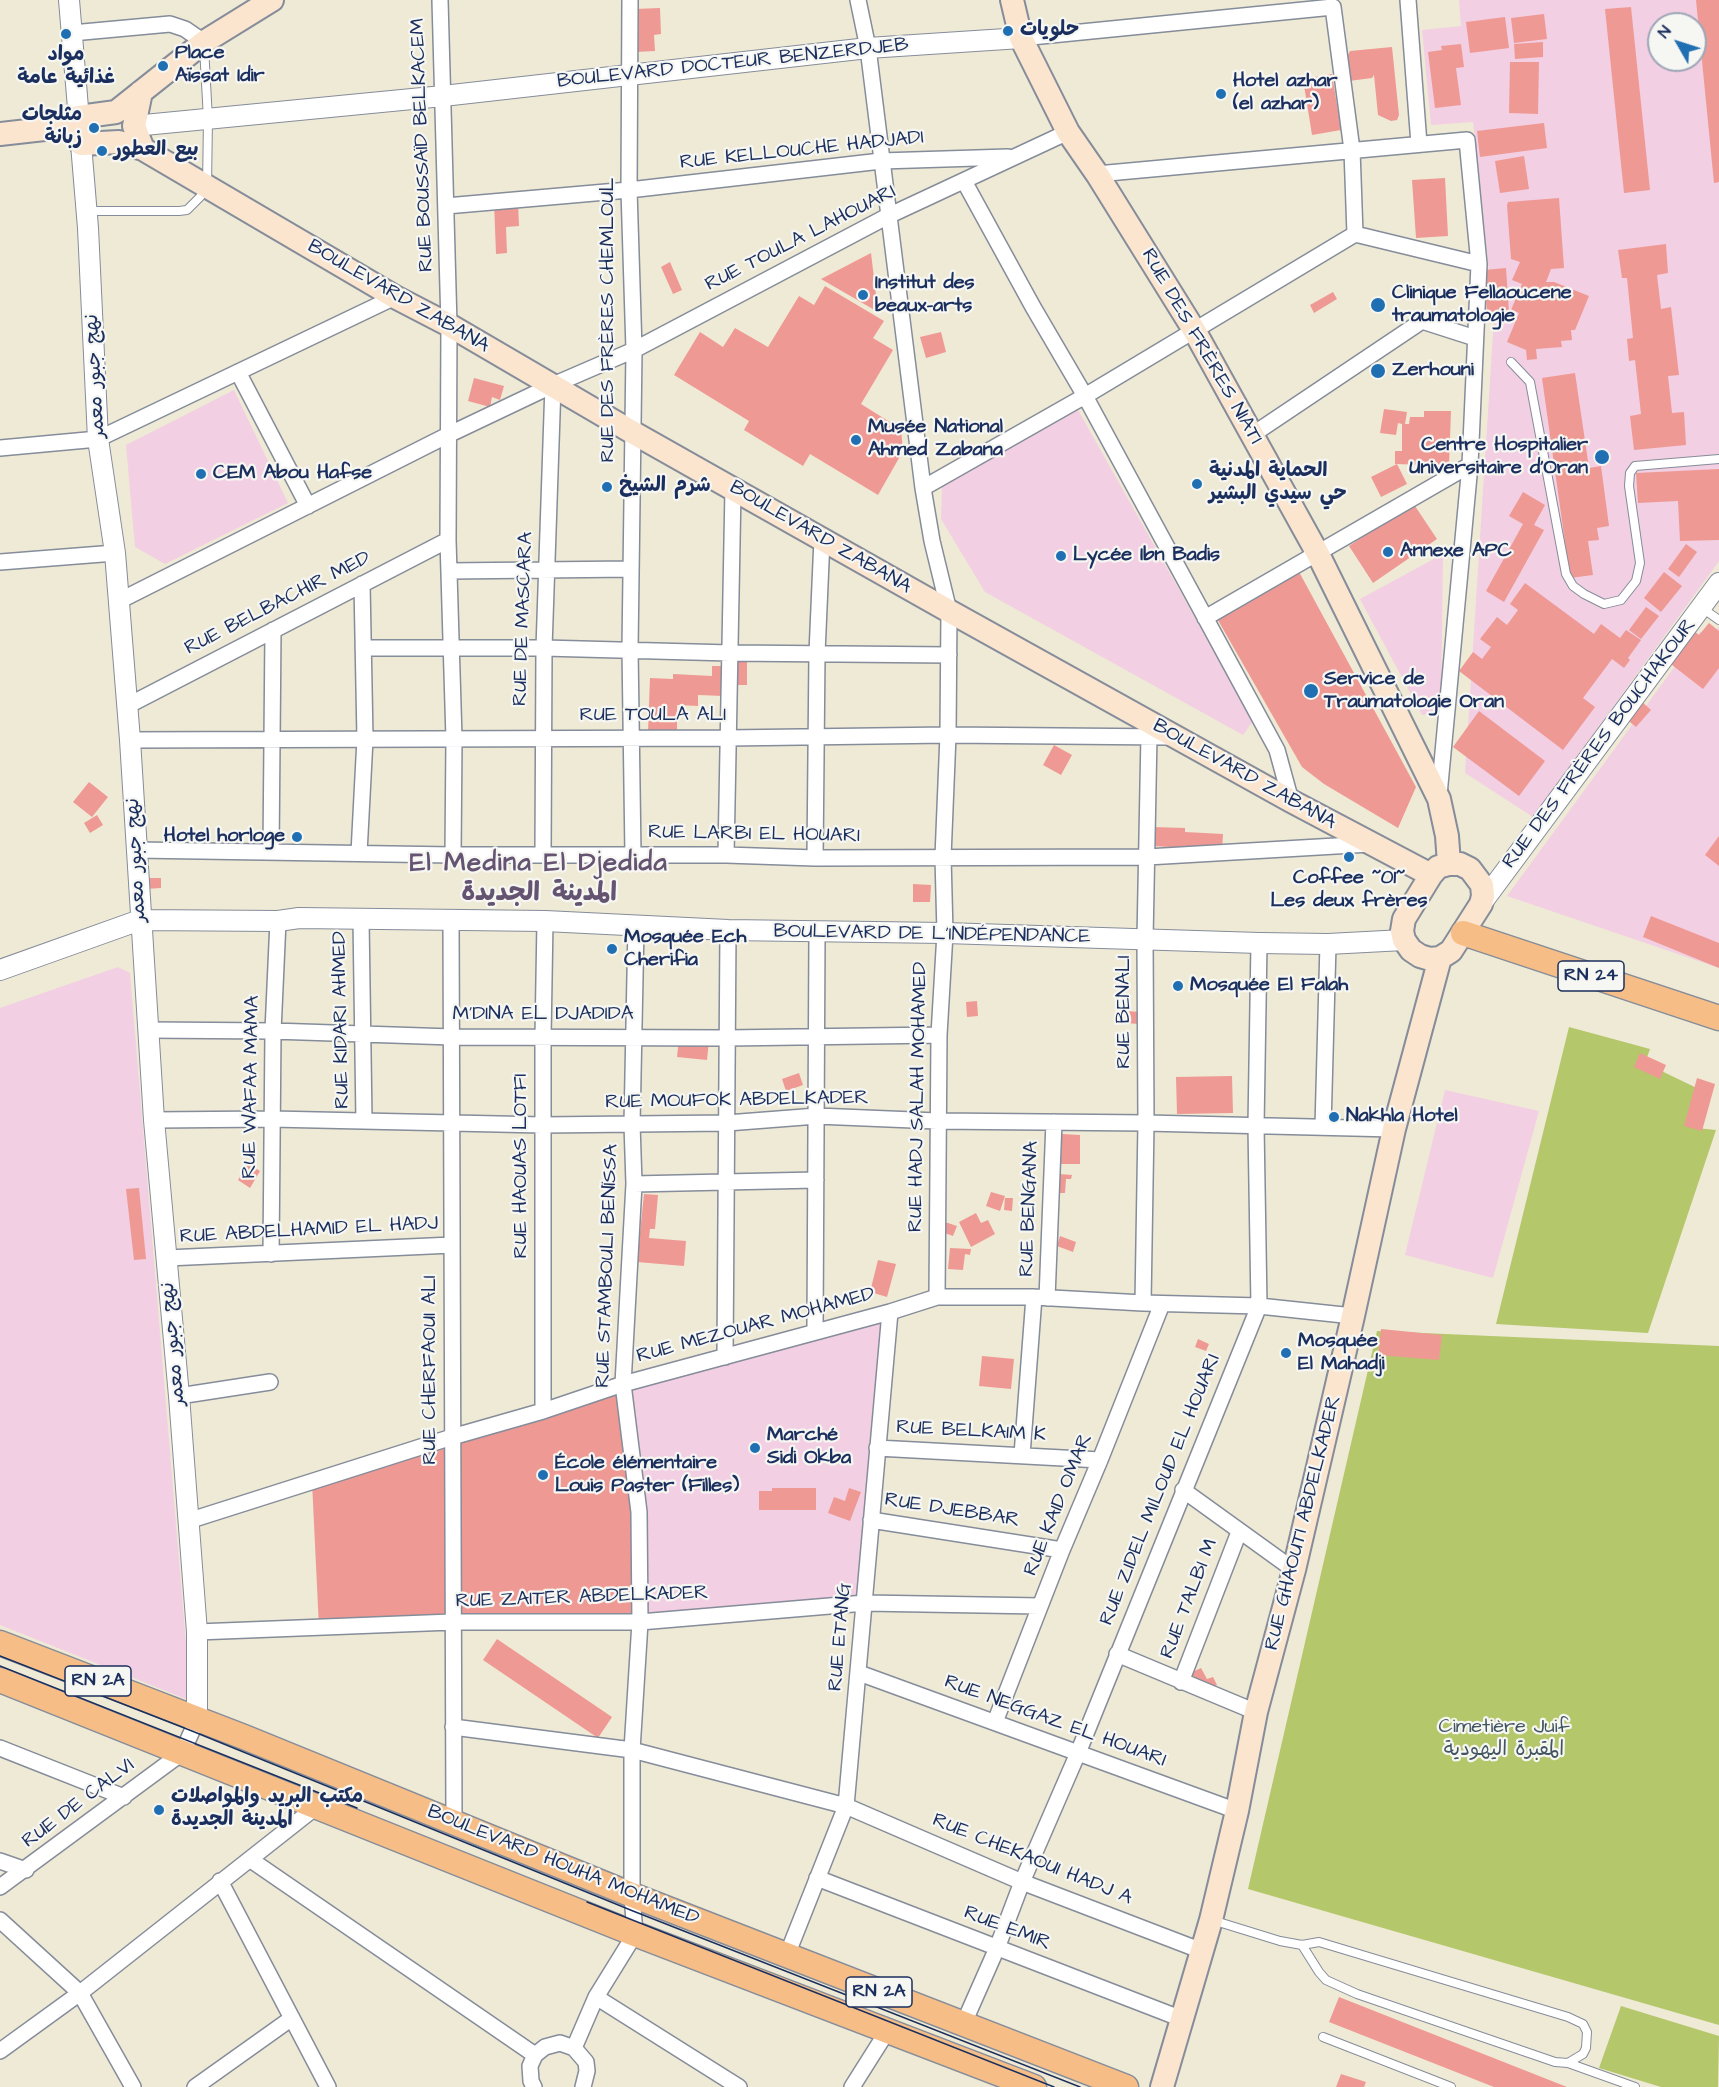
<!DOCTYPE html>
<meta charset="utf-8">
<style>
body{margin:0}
#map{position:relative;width:1719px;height:2087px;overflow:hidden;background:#efead5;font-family:"Architects Daughter",sans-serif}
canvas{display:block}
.north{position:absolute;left:1647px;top:12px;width:60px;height:60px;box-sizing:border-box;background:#f6f6f2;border:2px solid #9ea6b7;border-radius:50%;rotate:309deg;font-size:16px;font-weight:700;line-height:24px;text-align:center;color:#1b2f5e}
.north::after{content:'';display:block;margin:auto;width:21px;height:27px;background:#1f6fb2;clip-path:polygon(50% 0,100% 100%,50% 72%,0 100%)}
</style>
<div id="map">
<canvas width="1719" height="2087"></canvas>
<div class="north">N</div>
</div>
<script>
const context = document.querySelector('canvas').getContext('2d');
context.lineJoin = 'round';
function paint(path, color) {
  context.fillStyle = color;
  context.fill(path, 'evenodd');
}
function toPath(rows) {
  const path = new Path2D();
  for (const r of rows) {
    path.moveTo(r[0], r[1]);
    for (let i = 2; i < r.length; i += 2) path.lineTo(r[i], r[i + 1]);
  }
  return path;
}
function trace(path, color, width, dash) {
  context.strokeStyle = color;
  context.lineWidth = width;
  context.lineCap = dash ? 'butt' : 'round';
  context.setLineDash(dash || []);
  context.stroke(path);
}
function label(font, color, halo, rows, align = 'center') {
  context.font = font + ' "Architects Daughter","Playpen Sans Arabic",sans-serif';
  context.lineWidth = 4.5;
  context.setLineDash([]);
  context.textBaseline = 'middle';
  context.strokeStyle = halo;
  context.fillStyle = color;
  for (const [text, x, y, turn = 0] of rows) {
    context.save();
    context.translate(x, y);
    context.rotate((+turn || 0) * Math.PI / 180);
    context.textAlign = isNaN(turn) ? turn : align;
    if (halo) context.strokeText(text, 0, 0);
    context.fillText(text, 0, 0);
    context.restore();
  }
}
paint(toPath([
 [1459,0,1719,0,1719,561,1533,817,1465,773,1494,318,1473,122,1431,125,1422,30,1461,26],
 [1659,24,1695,24,1695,60,1659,60],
 [234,390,288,503,165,564,135,547,126,445],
 [1078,410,1253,721,1243,735,985,592,941,519,942,487],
 [1443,554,1441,712,1422,715,1360,599],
 [1719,627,1719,968,1507,896,1700,632,1717,629],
 [118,967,130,973,190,1692,186,1699,0,1625,0,1008],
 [1445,1090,1539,1111,1493,1278,1405,1255],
 [890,1312,865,1603,640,1622,623,1384]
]), '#f2cfe2');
paint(toPath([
 [1569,1027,1650,1049,1645,1063,1707,1093,1696,1128,1716,1130,1648,1333,1496,1324],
 [1377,1331,1719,1346,1719,2025,1248,1889],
 [1621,2006,1719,2036,1718,2087,1661,2087,1599,2068]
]), '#b4c76b');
paint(toPath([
 [1696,0,1719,0,1719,182,1714,183],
 [1631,7,1650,190,1624,193,1605,9],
 [660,8,661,34,654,35,655,51,636,52,634,9],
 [1544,14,1547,39,1514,43,1511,18],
 [1505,17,1509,48,1470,53,1466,22],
 [1543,42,1543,57,1515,59,1514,44],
 [1461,44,1464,67,1456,68,1461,105,1435,108,1428,52,1442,50,1441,46],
 [1392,47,1399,115,1397,120,1391,121,1378,115,1374,75,1372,78,1349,81,1346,59,1350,51],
 [1510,62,1539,62,1538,114,1509,113],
 [1332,74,1341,130,1312,135,1303,79],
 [1544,123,1547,148,1480,157,1477,131],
 [1524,156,1529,189,1500,193,1495,161],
 [1445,178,1448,236,1416,238,1412,180],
 [1559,198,1564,268,1551,269,1546,282,1554,282,1589,296,1575,330,1571,330,1572,340,1561,341,1562,347,1536,349,1537,359,1527,360,1526,350,1507,342,1519,313,1511,310,1522,284,1512,280,1520,262,1511,259,1507,205,1508,202],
 [494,202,518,202,519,226,506,227,507,253,496,254],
 [1666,244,1668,273,1657,275,1661,309,1671,307,1679,375,1668,376,1672,413,1684,412,1686,445,1634,450,1630,416,1641,414,1635,360,1629,361,1627,339,1633,338,1627,278,1622,278,1618,250],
 [871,253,878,312,821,279],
 [670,262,682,290,673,294,661,267],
 [1506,268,1509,313,1487,314,1484,270],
 [825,286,884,321,873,338,893,350,861,404,901,429,903,451,878,495,810,454,803,466,744,430,749,421,674,375,700,332,723,347,735,328,768,347,799,296,814,305],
 [1333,292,1337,299,1314,313,1310,305],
 [941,332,946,352,926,358,920,337],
 [1575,373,1589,468,1601,466,1609,526,1597,528,1599,540,1588,541,1593,575,1570,578,1542,378],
 [474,378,504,386,500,400,492,397,490,407,468,401],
 [1384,409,1407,412,1405,424,1409,424,1410,417,1424,417,1424,411,1451,411,1449,466,1397,464,1407,484,1381,497,1371,477,1397,464,1395,464,1395,451,1402,451,1402,424,1398,423,1396,435,1380,433],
 [1719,469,1719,540,1680,541,1678,501,1638,503,1636,473],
 [1523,492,1545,505,1534,525,1544,530,1504,602,1486,591,1523,524,1509,516],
 [1413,503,1437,539,1373,583,1349,546],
 [1686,544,1697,552,1679,577,1668,569],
 [1298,570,1416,787,1398,828,1324,784,1302,767,1215,615],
 [1664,572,1682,586,1661,612,1644,598],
 [1525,583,1594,634,1601,624,1620,638,1626,630,1641,640,1628,658,1630,660,1624,668,1612,659,1583,698,1595,707,1563,750,1459,671,1473,652,1482,659,1491,647,1480,639,1497,617,1507,625,1518,610,1510,604],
 [1646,607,1659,616,1641,639,1629,630],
 [1709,623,1719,631,1719,668,1703,689,1663,658,1688,626,1699,635],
 [731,660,747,660,747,685,731,685],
 [712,666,724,666,723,696,698,695,698,706,677,705,677,732,648,732,650,678,673,679,673,674,712,676],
 [1640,700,1651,710,1636,727,1625,718],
 [1479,711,1545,761,1519,796,1453,747],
 [1054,745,1072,755,1061,775,1043,765],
 [89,782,108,797,92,817,73,802],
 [97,815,103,825,90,833,84,823],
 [1153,827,1185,828,1185,832,1223,834,1222,850,1152,846],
 [1719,836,1719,866,1705,855],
 [145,878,161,878,161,888,145,889],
 [913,884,931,885,930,902,913,902],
 [1651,916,1719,943,1719,968,1643,937],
 [977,1001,978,1016,967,1017,966,1002],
 [1126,1011,1140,1012,1139,1024,1125,1023],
 [679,1038,709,1041,707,1060,677,1057],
 [1640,1053,1666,1065,1660,1079,1634,1067],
 [799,1073,803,1085,786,1091,782,1079],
 [1232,1076,1233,1113,1177,1114,1176,1077],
 [1697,1078,1715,1084,1702,1131,1684,1126],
 [1062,1134,1080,1135,1080,1164,1061,1164],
 [248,1164,260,1171,250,1188,238,1180],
 [1059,1174,1072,1175,1071,1179,1066,1179,1065,1193,1058,1193],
 [139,1188,146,1259,134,1260,126,1189],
 [991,1192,1005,1196,1000,1211,986,1206],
 [644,1194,658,1195,655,1229,650,1229,649,1238,686,1241,684,1266,637,1262],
 [1005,1198,1013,1198,1012,1211,1004,1210],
 [976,1213,981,1223,988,1220,995,1234,971,1247,959,1222],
 [945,1222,957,1226,953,1236,942,1232],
 [1060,1236,1076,1242,1073,1252,1057,1246],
 [950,1248,971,1249,970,1255,965,1254,963,1270,948,1269],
 [878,1260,896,1264,887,1297,870,1292],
 [1381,1329,1442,1335,1439,1360,1378,1355],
 [1198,1339,1209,1344,1206,1351,1195,1347],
 [982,1356,1014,1359,1011,1389,979,1386],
 [623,1384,640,1622,452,1622,452,1437],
 [447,1448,445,1623,319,1628,312,1482],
 [772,1488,816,1488,816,1510,759,1510,759,1491,772,1491],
 [849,1488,861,1492,850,1521,828,1513,834,1497,845,1501],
 [497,1639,612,1717,598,1738,483,1660],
 [1201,1668,1207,1679,1213,1677,1217,1685,1199,1693,1190,1673],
 [1339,1997,1567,2087,1494,2087,1329,2022],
 [1341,2074,1366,2082,1364,2087,1336,2087]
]), '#ef9994');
const service = toPath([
 [88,211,179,211,187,210,200,197,207,186,208,119,204,47],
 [1511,362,1530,382,1566,574,1573,586,1584,594,1604,604,1621,600,1636,581,1640,563,1629,486,1630,473,1635,466,1719,459],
 [1702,608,1719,620],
 [1212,1920,1280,1941,1302,1945,1319,1942,1568,2017,1583,2024,1587,2032,1586,2048,1583,2054,1568,2063,1555,2062,1357,1994,1326,1980,1319,1972,1302,1945],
 [1323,2037,1451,2087],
 [1568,2063,1635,2087]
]);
const minor = toPath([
 [440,0,449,325,448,540,454,739,453,855],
 [630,0,629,190,634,350,630,649,633,855],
 [858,0,868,48,923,488,932,541,949,611,948,735,943,857,945,933,939,1035,937,1297],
 [1408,0,1419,144],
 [72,33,170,24,185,29,204,42],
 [1021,38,1333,7,1352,150,1355,234],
 [1097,174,1467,140,1479,264,1470,465,1439,795],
 [964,181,1033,307,1085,396,1277,750,1291,801],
 [446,206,629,190,881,161,1008,157],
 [238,372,308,506],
 [1252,435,1422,321,1475,338],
 [0,448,98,439,395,297],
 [923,488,1085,396,1355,234,1479,264],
 [0,562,115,553],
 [449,571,631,569],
 [119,601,450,434,553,385,634,350,888,216,1068,132],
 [1205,618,1470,465],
 [363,648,544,648,730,653,949,655],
 [127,706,448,540],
 [130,740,728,738,948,735,1168,737],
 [137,850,453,855,726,855,815,858,1147,857,1370,844],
 [271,852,273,630],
 [359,853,365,739,362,584],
 [543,854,544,648,553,385],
 [726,855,733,489],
 [815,858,817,653,822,539],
 [361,919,364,1121],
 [451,920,454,1821],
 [148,1030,273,1031,452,1037,727,1038,939,1035],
 [154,1120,272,1119,543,1125,727,1123,817,1116,937,1121,1146,1123,1394,1129],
 [1323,1127,1328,944],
 [634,1184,816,1180],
 [271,1254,273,1031,278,921],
 [167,1258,452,1245],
 [1047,1298,1054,1122],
 [1143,1303,1146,1123,1145,939,1149,735,1147,728],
 [815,1331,817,933],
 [725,1357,728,930],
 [179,1396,270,1382],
 [543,1411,543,1037,545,921],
 [877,1448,1100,1460],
 [1022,1455,1034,1297],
 [1183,1490,1294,1570],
 [871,1520,1062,1550],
 [188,1521,452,1437,543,1411,623,1384,890,1312,937,1297,1034,1297,1143,1303,1259,1306,1353,1316],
 [197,1632,452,1622,640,1622,865,1603,1040,1606],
 [1117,1654,1256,1712],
 [859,1673,1237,1811],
 [1181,1682,1239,1532],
 [995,1722,1062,1550,1100,1460,1162,1304],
 [453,1727,632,1750,846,1806,1022,1882,1202,1951],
 [0,1748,124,1797],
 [251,1860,535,2055],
 [0,1861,26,1870],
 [817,1878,1182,2019],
 [220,1881,328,2087],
 [0,1887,182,1753,197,1720],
 [0,1920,80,1993,133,2087],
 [787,1955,846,1806,890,1312],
 [596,1997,739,2087],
 [963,2025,997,1948,1022,1882,1078,1753,1259,1306,1256,1126,1259,943],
 [574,2048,596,1997,635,1934,632,1895,632,1750,640,1622,639,1512,623,1384,634,1184,632,1124,636,926],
 [0,2051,80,1993,316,1807],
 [195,2087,292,2018],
 [534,2087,531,2081,530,2066,535,2055,545,2047,560,2043,574,2048,586,2062,587,2071,583,2087],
 [852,2087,888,2030]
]);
const tertiary = toPath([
 [69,0,88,228,98,439,115,553,130,740,154,1120,179,1396,197,1632,197,1720],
 [134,126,443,96,868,48,1021,38],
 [1481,904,1719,583],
 [0,970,140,920,278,921,299,918,545,921,728,930,945,933,1259,943,1328,944,1404,940]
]);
const secondary = toPath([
 [1012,0,1021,38,1068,132,1097,174,1194,330,1318,554,1439,799,1447,836,1449,864],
 [141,92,134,126,143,149],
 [79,117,116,112,204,42,272,0],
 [0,134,80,125],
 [81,144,119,142,143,149,395,297,449,325,632,432,949,611,1291,801,1431,875],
 [1449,864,1460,864,1470,869,1482,885,1483,896,1481,904,1451,951,1440,958,1430,959,1420,956,1411,950,1404,940,1402,931,1404,919,1431,875,1438,867,1449,864],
 [1162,2087,1211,1920,1237,1811,1256,1712,1294,1570,1353,1316,1394,1129,1440,958]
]);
const primary = toPath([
 [1463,933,1719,1018],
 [0,1643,244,1737,632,1895,1126,2087],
 [0,1680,635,1934,1034,2087]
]);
trace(service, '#858c9a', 10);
trace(minor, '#858c9a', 18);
trace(tertiary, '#858c9a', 22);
trace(secondary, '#858c9a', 26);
trace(primary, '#858c9a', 27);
trace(service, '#fff', 8);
trace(minor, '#fff', 15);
trace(tertiary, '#fff', 20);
trace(secondary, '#fbe5cf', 22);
trace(primary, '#f6be86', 24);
trace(toPath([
 [0,1656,192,1731,633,1911,1080,2087],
 [0,1666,357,1808],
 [587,1902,1054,2087]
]), '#1b2f5e', 1.5);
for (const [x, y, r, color] of [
 [1008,31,6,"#1f6fb2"],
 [66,34,6,"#1f6fb2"],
 [163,66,6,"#1f6fb2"],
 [1221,94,6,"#1f6fb2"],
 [94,128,6,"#1f6fb2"],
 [102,151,6,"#1f6fb2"],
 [863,295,6,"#1f6fb2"],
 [1378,305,8,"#1f6fb2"],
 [1378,371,8,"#1f6fb2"],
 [856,440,6,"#1f6fb2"],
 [1602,457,8,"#1f6fb2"],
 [201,474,6,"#1f6fb2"],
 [1197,484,6,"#1f6fb2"],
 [607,487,6,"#1f6fb2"],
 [1388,552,6,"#1f6fb2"],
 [1061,556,6,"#1f6fb2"],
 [1311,691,8,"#1f6fb2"],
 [297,837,6,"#1f6fb2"],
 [1349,857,6,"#1f6fb2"],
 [612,949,6,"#1f6fb2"],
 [1178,986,6,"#1f6fb2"],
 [1334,1117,6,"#1f6fb2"],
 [1286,1353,6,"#1f6fb2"],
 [755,1448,6,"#1f6fb2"],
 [543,1475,6,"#1f6fb2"],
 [159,1810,6,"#1f6fb2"]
]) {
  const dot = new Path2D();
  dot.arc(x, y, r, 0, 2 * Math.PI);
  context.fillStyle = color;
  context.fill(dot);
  trace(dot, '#f6f6f2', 2);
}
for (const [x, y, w] of [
 [1591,976,66],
 [98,1681,66],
 [879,1992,66]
]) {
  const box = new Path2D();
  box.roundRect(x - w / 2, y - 15, w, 30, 4.5);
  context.fillStyle = '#f6f6f2';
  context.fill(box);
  trace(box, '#1b2f5e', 1.5);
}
label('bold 18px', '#1b2f5e', null, [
 ["RN 24",1591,976],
 ["RN 2A",98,1681],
 ["RN 2A",879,1992]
]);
label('bold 20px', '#1b2f5e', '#f6f6f2', [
 ["حلويات",1020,31],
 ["Place",175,54],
 ["Aïssat Idir",175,77],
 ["مواد",66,56,"center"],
 ["غذائية عامة",66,79,"center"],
 ["Hotel azhar",1233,82],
 ["(el azhar)",1233,105],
 ["مثلجات",82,116,"right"],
 ["زبانة",82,139,"right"],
 ["بيع العطور",114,151],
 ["Institut des",875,284],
 ["beaux-arts",875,307],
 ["Clinique Fellaoucene",1392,294],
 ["traumatologie",1392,317],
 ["Zerhouni",1392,371],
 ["Musée National",868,428],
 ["Ahmed Zabana",868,451],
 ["Centre Hospitalier",1588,446,"right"],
 ["Universitaire d'Oran",1588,469,"right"],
 ["الحماية المدنية",1209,472],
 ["حي سيدي البشير",1209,495],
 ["CEM Abou Hafse",213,474],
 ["شرم الشيخ",619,487],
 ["Annexe APC",1400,552],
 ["Lycée Ibn Badis",1073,556],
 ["Service de",1324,680],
 ["Traumatologie Oran",1324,703],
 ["Hotel horloge",285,837,"right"],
 ["Coffee ~01~",1349,879,"center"],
 ["Les deux frères",1349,902,"center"],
 ["Mosquée Ech",624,938],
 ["Cherifia",624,961],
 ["Mosquée El Falah",1190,986],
 ["Nakhla Hotel",1346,1117],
 ["Mosquée",1298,1342],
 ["El Mahadji",1298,1365],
 ["Marché",767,1436],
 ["Sidi Okba",767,1459],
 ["École élémentaire",555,1464],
 ["Louis Paster (Filles)",555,1487],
 ["مكتب البريد والمواصلات",171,1798],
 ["المدينة الجديدة",171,1821]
], 'left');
label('20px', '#1b2f5e', '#f6f6f2', [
 ["BOULEVARD DOCTEUR BENZERDJEB",733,64,-6],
 ["RUE BOUSSAÏD BELKACEM",423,145,-92],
 ["RUE KELLOUCHE HADJADI",802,151,-6],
 ["RUE TOULA LAHOUARI",801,239,-27],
 ["BOULEVARD ZABANA",398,297,30],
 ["RUE DES FRÈRES CHEMLOUL",609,320,-90],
 ["RUE DES FRÈRES NIATI",1201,347,60],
 ["نهج جبور معمر",96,376,-93],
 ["BOULEVARD ZABANA",820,538,30],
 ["RUE BELBACHIR MED",278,604,-27],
 ["RUE DE MASCARA",524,619,-88],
 ["RUE TOULA ALI",653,716],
 ["RUE DES FRÈRES BOUCHAKOUR",1600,744,-53],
 ["BOULEVARD ZABANA",1244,775,29],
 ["RUE LARBI EL HOUARI",754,835,1],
 ["نهج جبور معمر",137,860,-93],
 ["BOULEVARD DE L'INDÉPENDANCE",932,935,1],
 ["RUE BENALI",1125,1012,-90],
 ["M'DINA EL DJADIDA",543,1015],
 ["RUE KIDARI AHMED",342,1020,-91],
 ["RUE WAFAA MAMA",252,1087,-89],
 ["RUE HADJ SALAH MOHAMED",919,1097,-89],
 ["RUE MOUFOK ABDELKADER",737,1101,-1],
 ["RUE HAOUAS LOTFI",522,1166,-90],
 ["RUE BENGANA",1030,1209,-88],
 ["RUE ABDELHAMID EL HADJ",309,1231,-3],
 ["RUE STAMBOULI BENÏSSA",608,1266,-88],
 ["RUE MEZOUAR MOHAMED",756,1326,-15],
 ["نهج جبور معمر",174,1344,-95],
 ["RUE CHERFAOUI ALI",431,1370,-90],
 ["RUE BELKAIM K",971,1432,3],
 ["RUE ZIDEL MILOUD EL HOUARI",1161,1490,-68],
 ["RUE KAID OMAR",1059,1505,-68],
 ["RUE DJEBBAR",952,1511,9],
 ["RUE GHAOUTI ABDELKADER",1304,1523,-76],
 ["RUE ZAITER ABDELKADER",582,1598,-2],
 ["RUE TALBI M",1190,1599,-69],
 ["RUE ETANG",841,1637,-85],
 ["RUE NEGGAZ EL HOUARI",1055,1722,20],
 ["RUE DE CALVI",79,1804,-37],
 ["RUE CHEKAOUI HADJ A",1032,1860,22],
 ["BOULEVARD HOUHA MOHAMED",563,1866,22],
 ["RUE EMIR",1007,1929,21]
]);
label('20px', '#415561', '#f6f6f2', [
 ["Cimetière Juif",1504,1728],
 ["المقبرة اليهودية",1504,1751]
]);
context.letterSpacing = '1.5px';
label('bold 26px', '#655471', '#f6f6f2', [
 ["El Medina El Djedida",539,865],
 ["المدينة الجديدة",539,895]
]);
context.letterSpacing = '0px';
</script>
